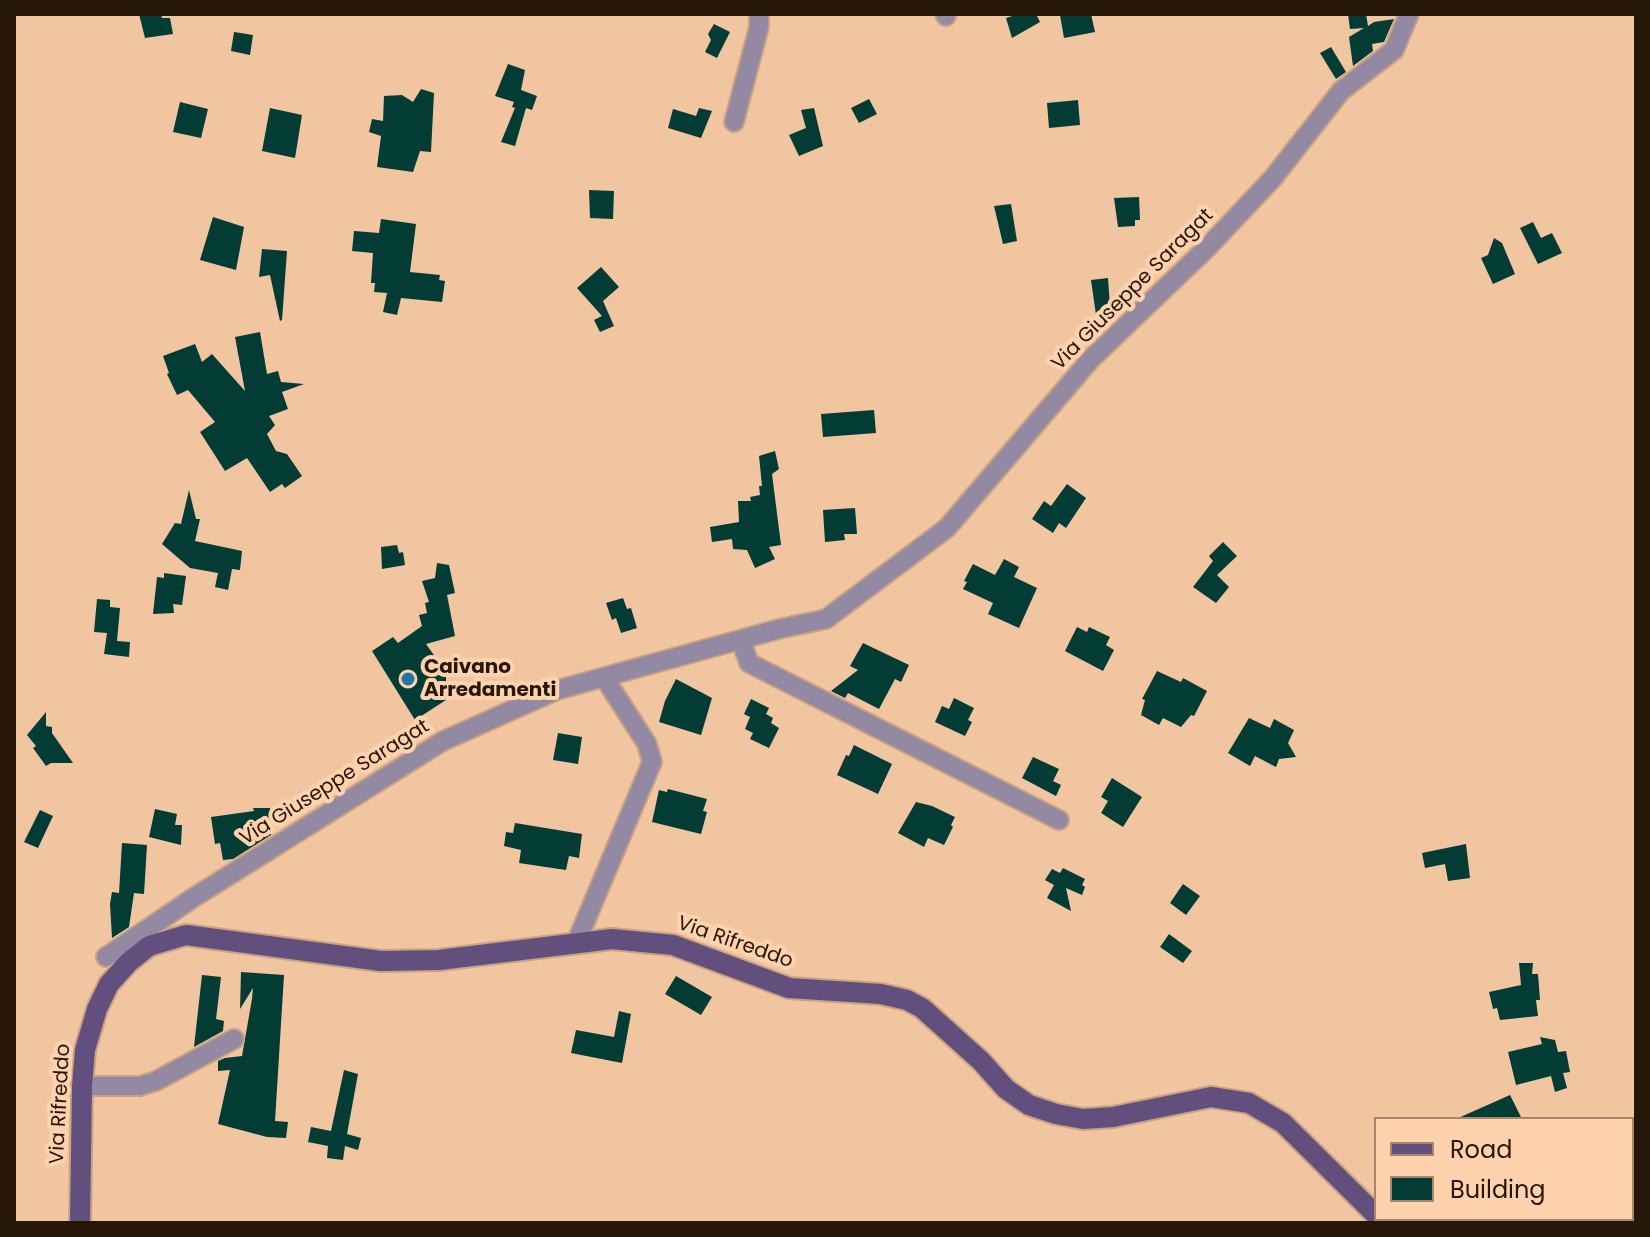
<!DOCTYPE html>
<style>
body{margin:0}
#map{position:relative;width:1650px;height:1237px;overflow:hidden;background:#f0c5a0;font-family:Poppins,sans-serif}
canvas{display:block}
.frame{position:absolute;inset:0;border:16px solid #261709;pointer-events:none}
.legend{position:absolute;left:1374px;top:1117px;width:260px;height:104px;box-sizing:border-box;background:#fdd2ad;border:2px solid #a7876b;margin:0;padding:10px 14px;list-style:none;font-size:24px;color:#261709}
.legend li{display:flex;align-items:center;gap:16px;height:40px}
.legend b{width:40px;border:2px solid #a7876b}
</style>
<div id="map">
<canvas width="1650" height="1237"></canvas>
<div class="frame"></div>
<ul class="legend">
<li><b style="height:10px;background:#624f7d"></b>Road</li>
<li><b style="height:22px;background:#033c35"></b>Building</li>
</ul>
</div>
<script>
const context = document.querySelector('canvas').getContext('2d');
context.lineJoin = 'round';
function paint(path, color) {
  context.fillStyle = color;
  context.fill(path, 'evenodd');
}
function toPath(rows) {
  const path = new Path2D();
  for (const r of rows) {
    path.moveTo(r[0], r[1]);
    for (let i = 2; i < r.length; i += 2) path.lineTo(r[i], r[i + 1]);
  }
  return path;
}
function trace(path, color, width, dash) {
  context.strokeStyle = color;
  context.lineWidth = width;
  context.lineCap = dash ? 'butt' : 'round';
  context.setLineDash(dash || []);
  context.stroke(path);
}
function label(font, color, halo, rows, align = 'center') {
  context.font = font + ' Poppins,sans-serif';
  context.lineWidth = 8;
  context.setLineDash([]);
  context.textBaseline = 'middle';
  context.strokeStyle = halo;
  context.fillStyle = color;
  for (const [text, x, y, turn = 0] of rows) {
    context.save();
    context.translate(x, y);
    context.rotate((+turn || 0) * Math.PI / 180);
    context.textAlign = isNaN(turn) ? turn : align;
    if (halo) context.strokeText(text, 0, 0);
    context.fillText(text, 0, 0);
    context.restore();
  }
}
paint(toPath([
 [139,14,161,14,162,18,170,18,173,34,145,38],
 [1019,14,1036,14,1040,22,1012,38,1006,18],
 [1091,14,1095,32,1064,38,1060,15],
 [1348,14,1366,14,1368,26,1374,22,1394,19,1384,42,1372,44,1373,51,1353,66,1349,37,1364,28,1350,29],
 [714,24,730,32,717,58,705,52,711,40,708,34],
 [234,32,253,35,250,55,231,51],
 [1331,47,1346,72,1336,79,1320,53],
 [508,64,525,70,521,90,537,96,532,110,526,108,515,146,501,142,515,108,512,107,514,102,495,96],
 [421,89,434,93,431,152,420,151,413,172,377,167,381,136,369,132,372,119,383,121,384,96,402,95,413,102],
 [869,99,877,114,859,123,851,108],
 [1078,100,1080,125,1049,128,1047,103],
 [180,102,208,109,201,138,173,132],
 [270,108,302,115,295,158,262,151],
 [699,108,712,111,701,138,668,128,673,109,696,116],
 [814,108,823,146,799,156,789,135,806,128,801,110],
 [589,190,614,191,613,219,590,218],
 [1139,197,1140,220,1135,220,1135,226,1118,227,1114,198],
 [1011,204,1017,241,1003,244,994,206],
 [213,217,244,227,236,270,200,260],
 [381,219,416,224,410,272,440,275,439,280,445,281,442,302,401,298,397,315,383,312,387,293,374,292,375,283,371,283,373,253,352,251,354,231,379,233],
 [1533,222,1541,238,1552,233,1562,253,1538,264,1520,228],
 [1494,238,1502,243,1515,274,1493,284,1481,258,1488,255],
 [262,249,287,251,282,320,280,321,270,275,259,277],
 [601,267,619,287,603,301,614,326,600,332,594,320,602,316,577,288],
 [1108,278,1111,321,1097,322,1091,280],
 [260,332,267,374,278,371,281,382,304,384,282,392,288,409,269,416,275,425,267,434,276,451,287,454,302,476,285,488,282,484,270,492,247,458,225,471,200,432,215,422,188,390,177,395,167,374,169,373,163,356,195,344,202,362,212,354,245,391,235,337],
 [874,410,876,433,823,437,821,414],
 [775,451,779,469,772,474,781,545,769,547,775,559,755,568,747,550,733,549,732,539,712,542,710,527,739,522,738,501,751,501,750,497,760,495,759,486,762,486,759,456],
 [1067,484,1086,498,1066,528,1059,523,1053,533,1032,519,1044,501,1051,506],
 [189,490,196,519,200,519,195,541,242,551,240,570,232,569,228,590,215,587,218,573,190,568,162,544,175,523,181,524],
 [855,508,857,534,844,534,845,540,825,542,823,510],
 [1223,542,1237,556,1217,575,1229,587,1216,603,1193,587,1213,561,1209,556],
 [397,545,399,553,403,552,405,565,382,569,381,547],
 [1004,559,1019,567,1014,577,1037,588,1019,628,988,614,993,603,963,589,967,582,964,581,973,564,995,575],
 [437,563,449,565,455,593,447,595,455,636,426,644,446,672,446,700,415,720,372,651,393,637,398,643,422,626,419,615,427,613,425,603,429,602,422,581,435,578],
 [164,573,186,576,182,605,173,604,174,613,153,614,157,577,164,578],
 [623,598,627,609,631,608,637,628,621,633,616,618,612,620,606,603],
 [97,599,110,600,110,607,120,608,117,641,130,642,129,657,104,654,107,633,94,632],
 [1077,627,1087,632,1089,627,1110,637,1106,645,1114,650,1103,671,1065,651],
 [863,643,909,665,901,682,895,679,879,709,848,693,845,698,831,691,858,670,850,666],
 [1157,671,1181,682,1183,678,1207,691,1194,716,1191,715,1181,727,1163,718,1159,725,1141,715,1145,700,1142,699],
 [676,679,712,698,701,735,659,722,665,701],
 [954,698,974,708,968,720,972,722,965,736,935,722,942,706,949,709],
 [751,699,769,708,766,714,773,718,771,723,779,728,769,748,750,739,753,733,745,729,750,717,744,714],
 [46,712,46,726,52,727,52,733,73,763,51,763,46,766,33,748,36,746,27,735],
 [1249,718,1270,728,1274,719,1294,730,1288,743,1296,757,1279,759,1276,767,1255,756,1250,766,1228,753],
 [558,733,582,737,578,764,553,760],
 [854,745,892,764,878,794,837,775,846,755,849,756],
 [1033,757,1059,769,1053,781,1061,785,1056,796,1022,778],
 [1112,778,1142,797,1123,827,1101,813,1108,801,1101,797],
 [668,789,707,799,703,811,707,812,701,834,652,822,659,790,667,792],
 [916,802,932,806,955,817,951,825,953,827,944,845,928,838,924,847,898,833],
 [253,808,270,808,271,835,233,859,223,860,220,843,215,844,211,817,254,811],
 [155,809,177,814,175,825,182,825,181,845,149,837],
 [40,810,53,816,38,848,24,842],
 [515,823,582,834,579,858,569,856,566,870,519,863,521,850,504,846,506,832,513,833],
 [122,843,147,845,144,894,134,893,129,927,112,938,110,904,112,892,119,893],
 [1466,844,1470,878,1448,881,1445,864,1425,868,1422,853],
 [1063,868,1085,879,1082,885,1085,887,1082,895,1066,888,1071,911,1047,898,1054,885,1045,880,1052,869,1060,873],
 [1183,884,1200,896,1186,915,1170,903],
 [1169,934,1192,951,1183,963,1160,947],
 [1519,963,1533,963,1532,974,1538,974,1540,1000,1536,1000,1538,1016,1500,1020,1497,1008,1493,1009,1489,992,1521,985],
 [241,972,284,975,275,1121,288,1122,286,1138,267,1137,218,1124,230,1070,218,1071,218,1061,225,1058,242,1056,252,999,253,988,240,1009],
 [202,975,221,977,216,1019,224,1021,223,1031,194,1047],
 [676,976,712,997,701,1015,665,994],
 [619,1011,631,1014,622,1063,571,1053,576,1030,614,1037],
 [1540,1037,1555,1040,1558,1052,1566,1051,1570,1072,1563,1073,1567,1088,1555,1092,1551,1076,1516,1085,1508,1052,1542,1044],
 [344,1070,358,1074,347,1134,361,1138,358,1150,345,1146,343,1160,327,1158,328,1146,308,1142,311,1127,331,1131],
 [1510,1095,1522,1119,1456,1119]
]), '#033c35');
const street = toPath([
 [945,14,946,16],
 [734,122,759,27,759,14],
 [741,640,749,663,1059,820],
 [577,941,652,762,647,744,604,677],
 [106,957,193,898,443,741,557,690,779,629,826,619,947,528,1090,360,1208,247,1273,178,1341,91,1394,50,1409,14],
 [82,1086,140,1086,156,1081,234,1039]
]);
const primary = toPath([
 [80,1223,82,1086,85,1050,97,1009,109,984,129,962,149,946,186,935,381,961,439,960,612,939,673,945,789,988,881,994,907,1000,922,1008,981,1061,1006,1089,1029,1105,1056,1114,1083,1119,1113,1117,1211,1097,1249,1103,1283,1123,1376,1215]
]);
trace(street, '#c8a282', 22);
trace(primary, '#c8a282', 24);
trace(street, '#9389a3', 18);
trace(primary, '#624f7d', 20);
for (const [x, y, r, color] of [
 [408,679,8,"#2772a5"]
]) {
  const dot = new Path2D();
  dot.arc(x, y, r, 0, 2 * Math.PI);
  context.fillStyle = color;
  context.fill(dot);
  trace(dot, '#fdd2ad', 3);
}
label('20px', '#261709', '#fdd2ad', [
 ["Via Giuseppe Saragat",1133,290,-45],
 ["Via Giuseppe Saragat",335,783,-32],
 ["Via Rifreddo",735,943,19],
 ["Via Rifreddo",61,1104,-87]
]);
label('bold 20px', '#261709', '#fdd2ad', [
 ["Caivano",424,668],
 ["Arredamenti",424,691]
], 'left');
</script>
